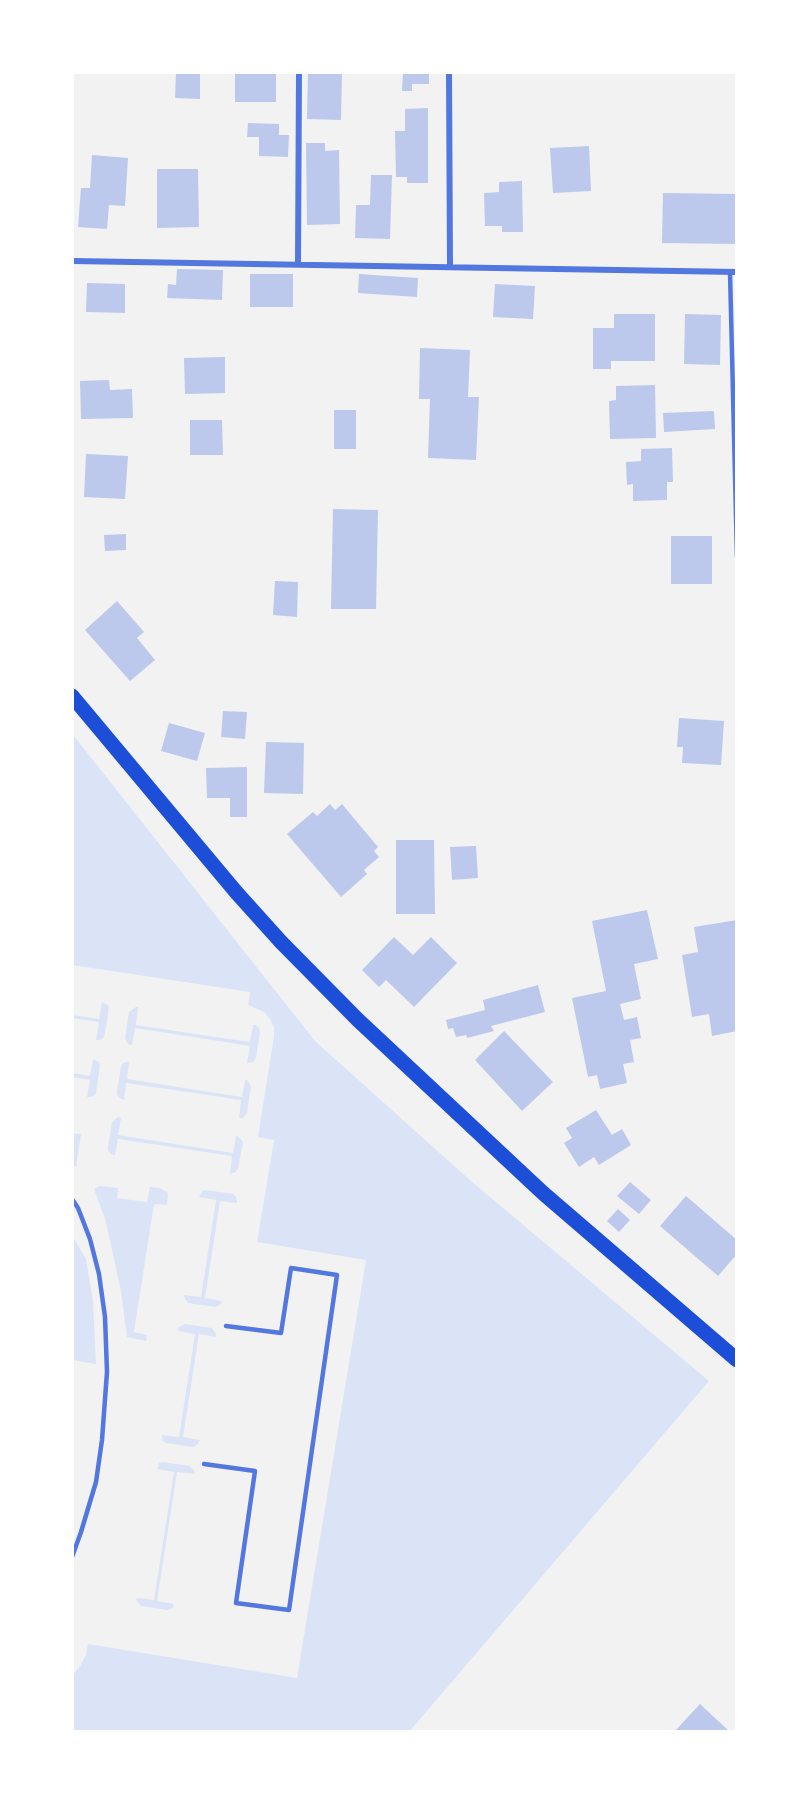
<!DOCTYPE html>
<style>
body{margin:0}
#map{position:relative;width:809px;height:1804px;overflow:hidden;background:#f2f2f2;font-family:Montserrat,sans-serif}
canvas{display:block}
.frame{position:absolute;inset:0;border:74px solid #fff;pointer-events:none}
</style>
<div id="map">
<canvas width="809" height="1804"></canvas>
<div class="frame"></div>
</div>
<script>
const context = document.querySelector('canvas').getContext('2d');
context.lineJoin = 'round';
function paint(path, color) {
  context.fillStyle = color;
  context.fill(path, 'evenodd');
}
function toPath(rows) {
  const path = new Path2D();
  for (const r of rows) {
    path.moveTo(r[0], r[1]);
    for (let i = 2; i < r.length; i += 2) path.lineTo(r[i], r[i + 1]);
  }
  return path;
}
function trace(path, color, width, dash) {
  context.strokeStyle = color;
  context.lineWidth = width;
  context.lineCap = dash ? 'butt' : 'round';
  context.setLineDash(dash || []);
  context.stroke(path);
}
paint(toPath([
 [74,736,315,1041,471,1181,709,1381,409,1732,72,1732,72,1676,80,1666,86,1655,88,1644,297,1678,366,1260,257,1242,274,1140,258,1137,274,1036,274,1027,270,1019,264,1012,248,1005,250,992,72,965,72,738],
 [102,1002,109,1006,107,1022,104,1037,100,1040,96,1040,99,1022,72,1018,72,1015,99,1019],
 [136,1007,138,1007,136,1025,250,1042,253,1025,256,1025,259,1028,260,1032,256,1058,253,1062,247,1063,250,1046,135,1028,132,1045,128,1044,125,1038,129,1012],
 [93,1059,99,1062,100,1066,96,1093,93,1096,89,1097,87,1097,90,1080,72,1077,72,1073,90,1076],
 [127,1062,129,1062,127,1079,242,1097,245,1080,247,1080,251,1086,247,1113,243,1118,239,1118,241,1100,126,1083,124,1100,121,1099,117,1095,117,1091,121,1066,123,1063],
 [118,1117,121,1118,118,1135,233,1153,236,1136,238,1136,243,1142,238,1169,236,1172,230,1174,232,1156,118,1139,115,1155,112,1155,108,1151,108,1147,112,1122],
 [72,1133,81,1134,76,1167,72,1164],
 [100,1186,118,1188,117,1198,147,1202,150,1187,160,1188,168,1193,167,1205,154,1204,134,1332,147,1335,146,1341,127,1337,121,1292,113,1254,105,1219,94,1189],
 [206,1190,233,1194,236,1197,237,1201,237,1203,220,1201,205,1298,222,1301,220,1305,215,1307,188,1303,184,1297,184,1295,201,1297,216,1200,199,1197,202,1191],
 [72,1235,86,1259,93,1301,96,1364,72,1360],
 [185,1324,212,1328,216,1334,216,1337,199,1334,183,1437,200,1440,198,1444,193,1447,166,1443,163,1441,162,1437,162,1435,179,1437,195,1334,178,1331,179,1327],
 [163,1462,190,1466,195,1472,194,1474,177,1472,157,1601,174,1604,173,1608,168,1610,141,1606,136,1600,137,1598,154,1600,174,1472,157,1469,159,1463]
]), '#dbe4f7');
paint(toPath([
 [176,72,200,72,200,99,175,98],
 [235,72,276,72,276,102,235,102],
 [308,72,342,72,341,120,307,119],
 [403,72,429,72,429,84,412,84,412,91,402,91],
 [428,108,428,183,407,183,407,177,396,177,395,131,405,131,405,109],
 [248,123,279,124,279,135,289,135,288,157,259,156,259,137,247,137],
 [306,143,325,143,325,151,339,150,340,224,307,225],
 [589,146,591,191,553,193,550,148],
 [92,155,128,158,125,206,109,205,107,229,78,227,81,188,90,188],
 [157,169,198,169,199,227,157,228],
 [371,175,392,175,390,239,355,238,356,205,370,205],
 [522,181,523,232,502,232,502,226,485,226,484,193,499,192,499,182],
 [663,193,737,194,737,244,662,243],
 [177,269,223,270,222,300,167,298,168,284,176,285],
 [250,274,293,274,293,307,250,307],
 [359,274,418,278,417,297,358,293],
 [87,283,125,284,125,313,86,312],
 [495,284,535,286,533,319,493,317],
 [614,314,655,314,655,361,611,361,611,369,593,369,593,328,614,328],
 [685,314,721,315,720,365,684,364],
 [420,348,470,350,468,397,479,397,476,460,428,458,430,399,419,399],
 [225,357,225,393,185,394,184,358],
 [109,380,110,390,132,389,133,418,81,419,80,381],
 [655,385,656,438,610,439,609,401,616,400,616,386],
 [334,410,356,410,356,449,334,449],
 [714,411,715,429,664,432,663,413],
 [190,420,222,420,223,455,190,455],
 [672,448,673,482,667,482,667,500,633,501,633,484,627,485,626,462,641,461,641,449],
 [86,454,128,456,125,499,84,497],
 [333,509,378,510,376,609,331,609],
 [126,534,126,550,105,551,104,535],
 [671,536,712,536,712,584,671,584],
 [275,581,298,582,297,617,273,615],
 [117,601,144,632,137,638,155,660,130,681,85,630],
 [223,711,247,712,245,739,221,737],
 [679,718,724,721,721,765,682,763,683,747,677,747],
 [169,723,205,733,197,761,161,751],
 [266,742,304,743,303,794,264,793],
 [247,767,247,817,230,817,230,798,207,798,206,768],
 [330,804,335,810,342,804,378,847,374,851,379,857,364,870,367,874,341,897,287,834,313,812,317,816],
 [396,840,434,840,435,914,396,914],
 [476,846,478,878,452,880,450,847],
 [647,910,658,959,634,964,641,999,620,1004,624,1020,637,1017,641,1038,630,1040,634,1062,623,1064,627,1083,600,1089,597,1075,588,1077,572,998,606,991,592,921],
 [737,920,737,1031,712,1036,709,1014,692,1017,682,955,698,952,694,927],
 [394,937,413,955,431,937,457,963,414,1007,386,980,379,987,362,970],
 [538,985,545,1012,491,1026,494,1031,467,1038,466,1035,456,1037,453,1028,448,1029,446,1020,485,1010,483,1000],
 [504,1031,553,1082,522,1111,475,1060],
 [596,1110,612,1135,622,1129,631,1145,599,1165,594,1157,579,1167,564,1143,572,1138,566,1128],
 [630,1182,651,1200,639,1214,617,1196],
 [686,1196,737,1240,737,1254,718,1276,660,1226],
 [618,1209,630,1220,619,1232,607,1221],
 [700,1704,730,1732,674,1732]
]), '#bdc9ec');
trace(toPath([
 [730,272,737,557],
 [72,1199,78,1208,90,1239,99,1274,105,1317,107,1372,102,1440,96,1482,81,1532,72,1557],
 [204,1464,255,1471,236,1603,289,1610,337,1275,291,1268,281,1333,226,1326]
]), '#5277de', 4.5);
trace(toPath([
 [449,72,450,266],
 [72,261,737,272],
 [298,264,299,72]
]), '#5277de', 6);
trace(toPath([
 [72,696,236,892,281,942,358,1020,543,1193,737,1360]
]), '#1d4ed8', 15);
</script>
